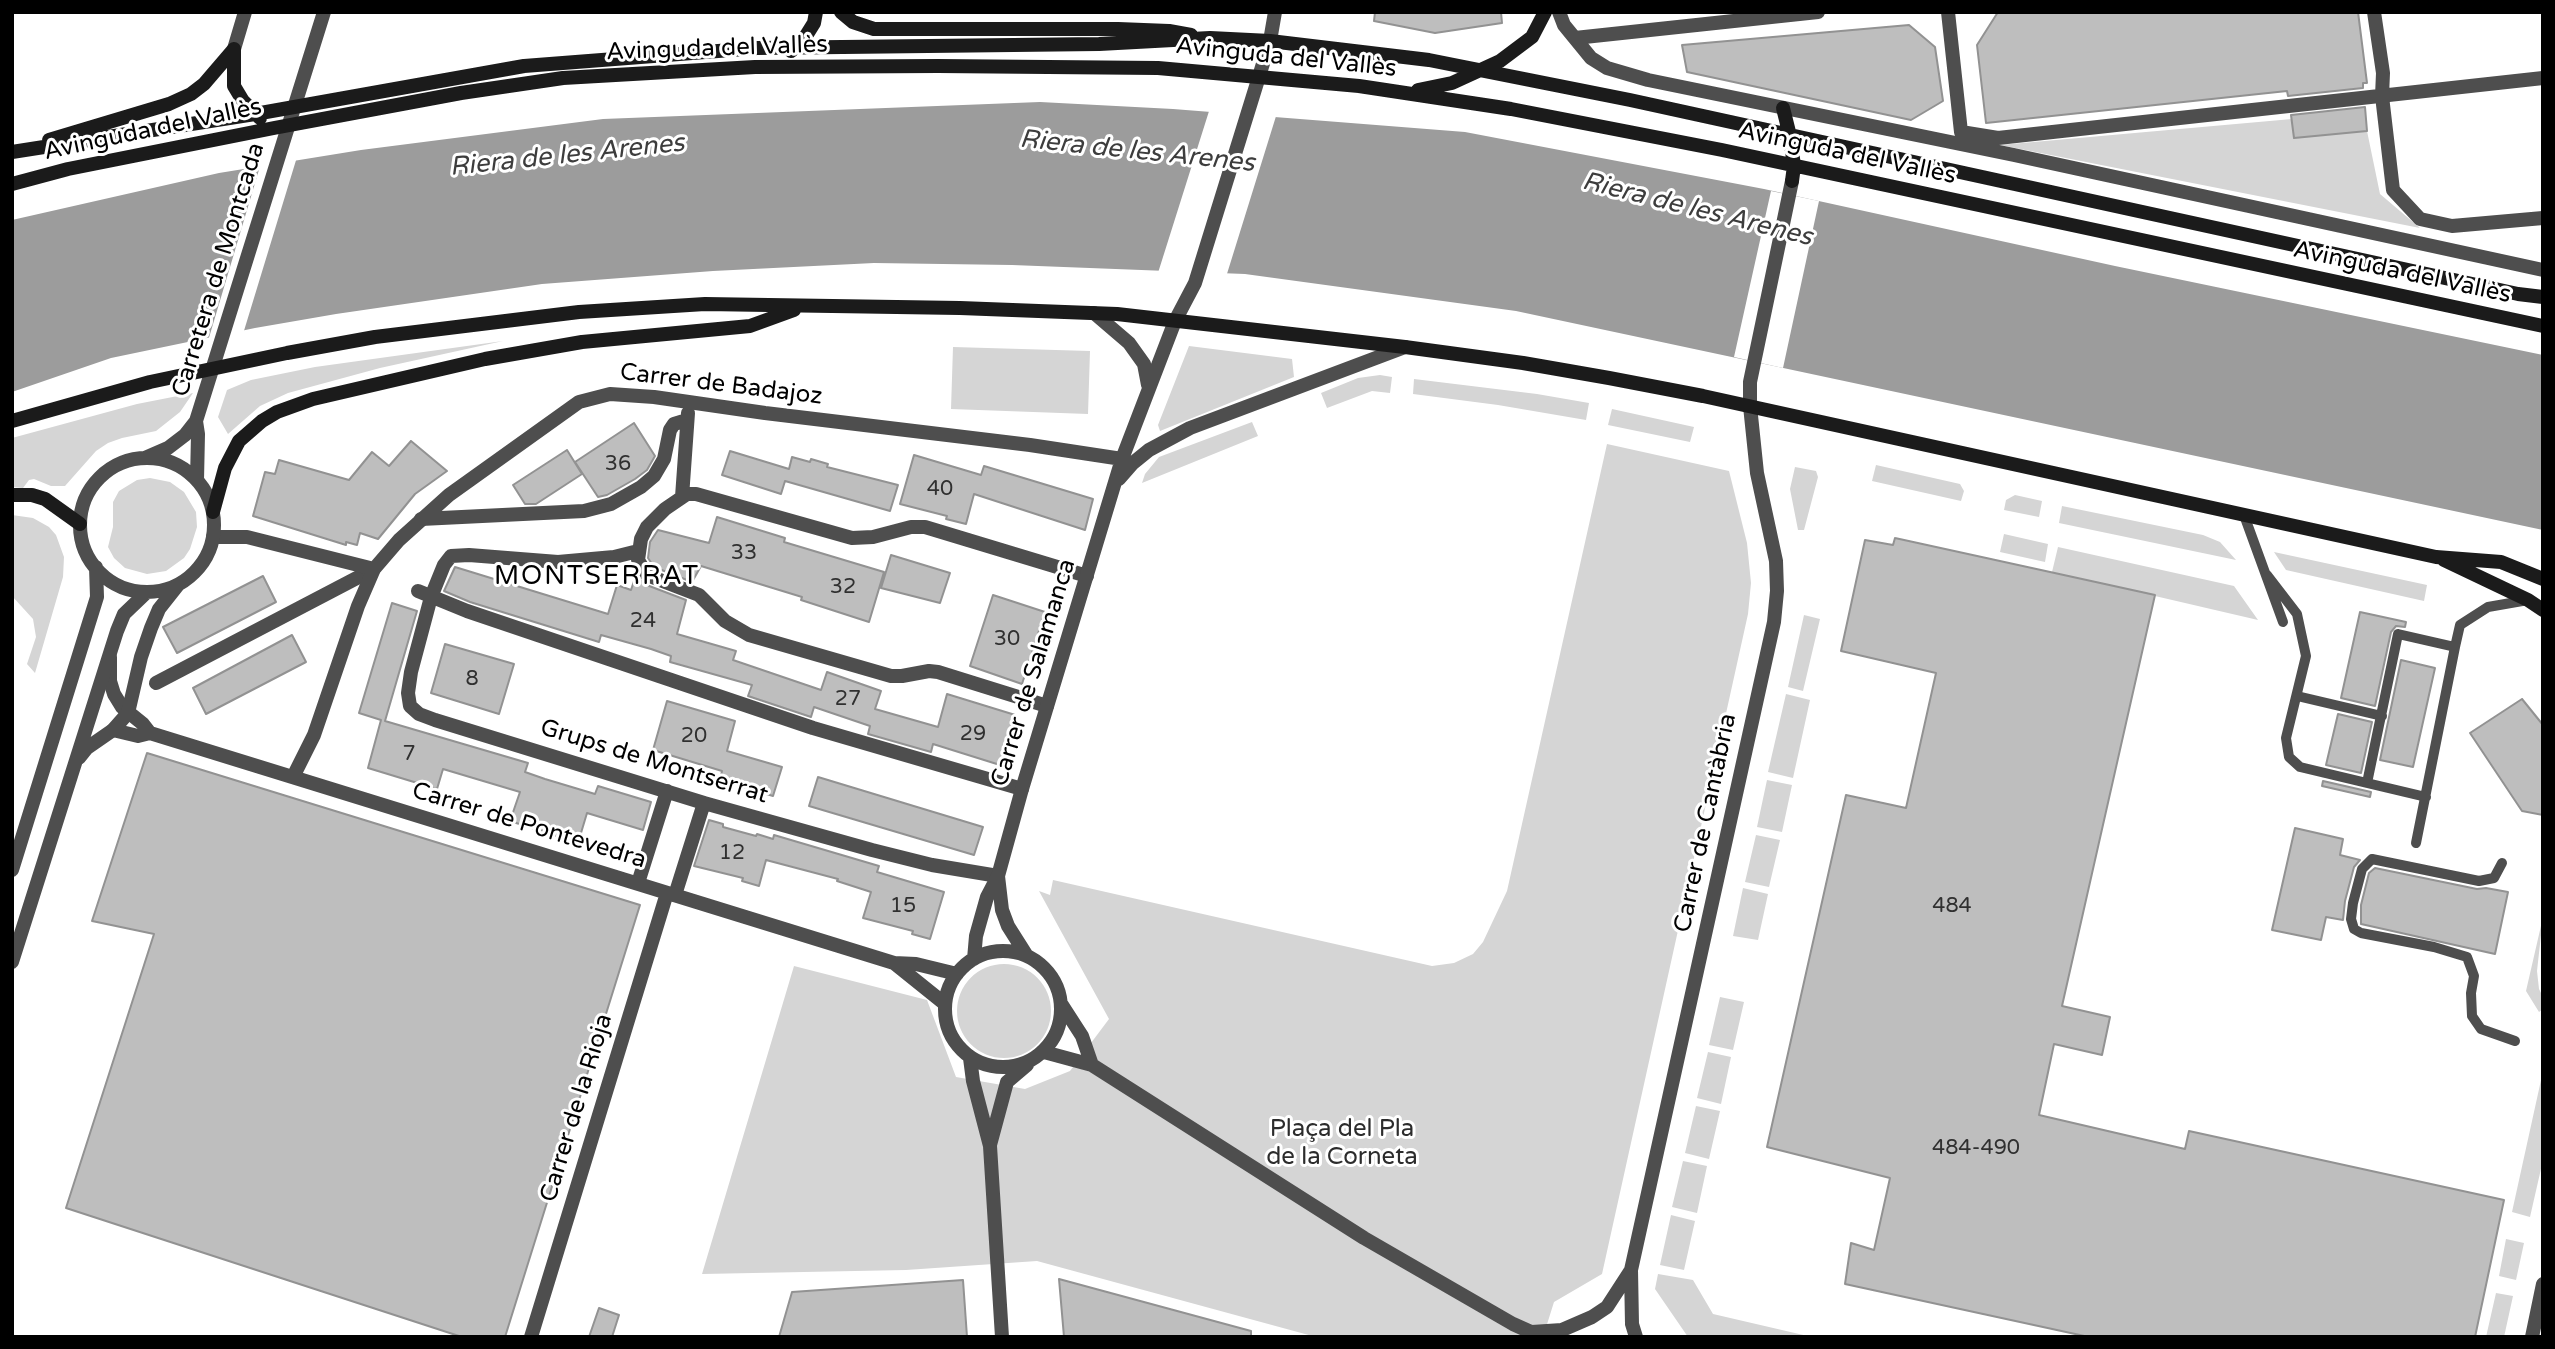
<!DOCTYPE html>
<meta charset="utf-8">
<style>
body{margin:0}
#map{position:relative;width:2555px;height:1349px;overflow:hidden;background:#fff;font-family:"Varela Round",sans-serif}
canvas{display:block}
.frame{position:absolute;inset:0;border:14px solid #000;pointer-events:none}
</style>
<div id="map">
<canvas width="2555" height="1349"></canvas>
<div class="frame"></div>
</div>
<script>
const context = document.querySelector('canvas').getContext('2d');
context.lineJoin = 'round';
function paint(path, color) {
  context.fillStyle = color;
  context.fill(path, 'evenodd');
}
function toPath(rows) {
  const path = new Path2D();
  for (const r of rows) {
    if (r.length === 3) {
      path.moveTo(r[0] + r[2], r[1]);
      path.arc(r[0], r[1], r[2], 0, 2 * Math.PI);
      continue;
    }
    path.moveTo(r[0], r[1]);
    for (let i = 2; i < r.length; i += 2) path.lineTo(r[i], r[i + 1]);
  }
  return path;
}
function trace(path, color, width, dash) {
  context.strokeStyle = color;
  context.lineWidth = width;
  context.lineCap = dash ? 'butt' : 'round';
  context.setLineDash(dash || []);
  context.stroke(path);
}
function label(font, color, halo, rows, align = 'center') {
  context.font = font + ' "Varela Round",sans-serif';
  context.lineWidth = 6;
  context.setLineDash([]);
  context.textBaseline = 'middle';
  context.strokeStyle = halo;
  context.fillStyle = color;
  for (const [text, x, y, turn = 0] of rows) {
    context.save();
    context.translate(x, y);
    context.rotate((+turn || 0) * Math.PI / 180);
    context.textAlign = isNaN(turn) ? turn : align;
    if (halo) context.strokeText(text, 0, 0);
    context.fillText(text, 0, 0);
    context.restore();
  }
}
paint(toPath([
 [2292,119,2295,138,2367,131,2380,194,2420,228,2000,145],
 [503,341,380,368,288,393,260,406,228,434,218,417,227,390,251,380,315,367],
 [1189,346,1292,359,1294,377,1160,431,1158,425],
 [953,347,1090,351,1088,414,951,409],
 [1380,375,1392,377,1390,393,1372,391,1327,408,1321,393,1358,378],
 [1414,379,1537,394,1589,403,1586,420,1498,405,1413,394],
 [193,393,180,412,156,431,122,438,108,443,96,451,65,486,51,486,34,479,29,480,23,488,12,487,12,438,137,404],
 [1612,409,1694,427,1690,442,1608,425],
 [1252,422,1258,436,1142,483,1145,474,1159,457],
 [1607,444,1729,471,1747,543,1751,583,1748,614,1602,1274,1554,1302,1543,1337,1316,1337,1037,1261,906,1270,702,1274,794,966,927,1000,956,1077,1025,1089,1070,1071,1109,1019,1039,891,1050,895,1053,880,1432,966,1454,963,1473,954,1483,942,1507,891],
 [1876,465,1960,484,1964,491,1961,501,1872,481],
 [1795,467,1816,471,1818,477,1804,530,1798,530,1790,489],
 [150,478,170,482,184,492,196,512,197,527,190,549,184,558,166,571,147,574,125,568,114,558,108,547,113,527,113,502,119,491,137,480],
 [2015,495,2042,501,2039,517,2004,510,2006,500],
 [2062,506,2203,535,2220,542,2236,560,2059,523],
 [12,515,33,518,49,527,56,535,64,557,63,577,35,673,27,664,36,637,33,619,12,596],
 [2004,534,2048,544,2045,562,2000,552],
 [2058,547,2234,586,2258,620,2052,572],
 [2274,552,2427,585,2424,601,2286,570],
 [1804,615,1820,619,1803,691,1788,687],
 [1786,694,1810,700,1793,778,1768,772],
 [1767,780,1792,785,1782,832,1757,827],
 [1756,835,1780,840,1769,887,1745,882],
 [1743,888,1768,894,1758,940,1733,936],
 [2543,917,2537,971,2539,989,2543,997,2543,1009,2539,1012,2526,991],
 [1004,1011,47],
 [1720,997,1744,1002,1733,1050,1709,1045],
 [1708,1052,1731,1057,1721,1104,1697,1098],
 [2543,1071,2543,1160,2530,1217,2512,1212],
 [1696,1106,1720,1111,1709,1159,1685,1153],
 [1683,1161,1707,1166,1697,1213,1672,1207],
 [1671,1215,1695,1221,1684,1270,1660,1265],
 [2506,1239,2524,1243,2516,1280,2499,1276],
 [1658,1274,1693,1280,1713,1314,1812,1337,1688,1337,1655,1289],
 [2496,1293,2513,1296,2504,1337,2486,1337]
]), '#d5d5d5');
paint(toPath([
 [1040,102,1173,109,1465,132,1764,189,2115,266,2543,355,2543,530,1516,311,1245,274,1012,265,874,263,713,271,542,284,336,314,255,328,111,358,12,392,12,220,219,173,361,150,603,119]
]), '#9c9c9c');
paint(toPath([
 [1210,108,1277,113,1226,277,1157,276],
 [297,157,243,334,208,341,261,163],
 [1771,191,1819,201,1783,368,1734,357]
]), '#fff');
const building = toPath([
 [1375,12,1501,12,1502,23,1435,33,1374,21,1375,12],
 [1998,12,2358,12,2367,83,2363,83,2363,88,2288,96,2287,91,1986,123,1977,45,1998,12],
 [1909,25,1935,47,1943,101,1911,120,1687,72,1682,45,1909,25],
 [2365,107,2367,131,2294,138,2291,115,2365,107],
 [634,423,655,456,647,470,635,479,607,495,598,497,575,462,634,423],
 [411,441,447,471,415,494,378,539,360,533,357,545,346,542,346,545,253,516,265,472,275,474,279,460,349,480,372,452,389,466,411,441],
 [567,450,582,474,536,504,525,504,513,485,567,450],
 [730,451,789,469,792,457,810,462,811,459,828,464,827,467,898,485,890,511,785,481,781,494,722,475,730,451],
 [914,455,981,475,984,466,1093,499,1085,530,974,494,966,524,946,519,947,516,900,504,914,455],
 [717,517,785,538,784,542,884,572,869,622,801,600,802,597,701,566,692,582,654,567,648,558,650,542,658,530,709,543,717,517],
 [1895,538,2155,595,2062,1006,2110,1017,2102,1055,2054,1044,2039,1115,2185,1149,2189,1131,2504,1200,2475,1337,2089,1337,1845,1284,1851,1243,1874,1250,1890,1178,1767,1147,1846,795,1906,808,1936,673,1841,651,1865,540,1893,545,1895,538],
 [891,555,950,573,940,603,881,588,891,555],
 [455,567,608,614,617,585,631,590,636,575,644,584,686,600,677,634,736,651,733,660,821,690,827,672,881,691,875,709,938,727,947,694,1012,714,1015,715,1000,765,933,744,931,752,868,734,870,726,814,707,811,717,748,696,752,685,670,662,671,656,651,649,601,635,599,642,470,602,444,591,455,567],
 [263,576,276,602,177,653,163,627,263,576],
 [993,595,1045,612,1022,684,970,666,993,595],
 [392,603,417,611,385,721,528,763,525,772,545,779,595,794,598,786,651,802,643,830,587,813,578,843,510,821,520,792,443,769,437,789,368,768,381,720,359,713,392,603],
 [2360,612,2406,622,2405,627,2396,626,2391,632,2375,706,2341,698,2360,612],
 [292,635,306,662,206,714,193,688,292,635],
 [445,644,514,664,499,714,431,693,445,644],
 [2401,660,2435,668,2413,767,2380,760,2401,660],
 [2522,699,2543,725,2543,815,2522,811,2470,733,2522,699],
 [667,701,735,721,727,751,782,767,773,796,720,780,722,771,653,750,667,701],
 [2338,714,2372,722,2361,773,2326,765,2338,714],
 [147,753,640,905,505,1337,462,1337,66,1208,154,934,92,921,147,753],
 [818,777,983,827,974,855,809,806,818,777],
 [2323,781,2371,792,2370,797,2322,786,2323,781],
 [709,820,723,824,723,827,756,836,757,834,773,839,774,835,879,866,877,872,944,892,930,939,912,934,913,931,863,918,871,892,837,881,838,879,766,860,759,886,742,881,743,878,694,866,709,820],
 [2295,828,2343,839,2340,855,2360,860,2354,867,2345,901,2343,920,2326,917,2321,940,2272,930,2295,828],
 [2375,868,2477,889,2486,888,2508,892,2495,954,2361,924,2361,905,2369,873,2375,868],
 [1059,1279,1251,1331,1251,1337,1064,1337,1059,1279],
 [963,1280,967,1337,779,1337,792,1292,963,1280],
 [599,1308,619,1315,612,1337,589,1337,599,1308]
]);
paint(building, '#bebebe');
trace(building, '#929292', 2);
trace(toPath([
 [2244,515,2283,622],
 [2267,575,2297,614,2306,656,2286,738,2289,757,2300,767,2367,783,2398,634,2455,647,2460,625,2488,607,2528,600],
 [2297,696,2382,716],
 [2367,783,2426,797],
 [2416,843,2455,647],
 [2502,863,2494,878,2479,881,2372,859,2362,869,2353,903,2351,919,2354,929,2361,933,2434,947,2467,957,2474,976,2471,993,2472,1016,2481,1029,2515,1041]
]), '#4e4e4e', 10);
trace(toPath([
 [682,497,688,413],
 [421,519,584,511,611,504,641,487,654,476,664,459,670,430,674,424,687,420],
 [638,551,614,557,558,562,469,555,451,556,444,565,431,597,411,672,408,693,410,706,419,714,435,720,704,803,872,850,932,865,998,876],
 [418,591,467,611,813,728,1022,789],
 [156,683,374,569],
 [1047,706,938,672,929,671,902,676,891,676,749,635,725,621,699,595,647,575,638,560,641,539,647,527,665,509,687,494,696,494,852,538,873,537,911,527,925,527,1087,576],
 [638,883,667,791],
 [675,895,704,803]
]), '#4e4e4e', 14);
trace(toPath([
 [1559,12,1564,25,1591,58,1607,68,1648,80,2014,155,2543,270],
 [1948,12,1961,132,1998,138,2543,78],
 [2374,12,2383,73,2382,96,2393,190,2420,219,2452,226,2543,218],
 [1575,38,1818,12],
 [1094,313,1129,343,1144,364,1148,385],
 [1119,479,1133,463,1149,450,1190,428,1405,347],
 [213,537,247,537,374,569],
 [110,657,110,681,114,694,122,707,143,724,150,733],
 [113,730,138,736,150,733,894,963,916,964,957,974],
 [293,777,314,735,358,606,374,569,399,540,449,495,579,402,610,394,654,397,765,413,1030,445,1122,459],
 [998,876,1002,910,1008,926,1027,956],
 [1003,1009,58],
 [974,959,976,936,987,897,998,876,1022,789,1122,459,1175,321,1195,283,1270,41,1275,12],
 [894,963,945,1004],
 [1062,1005,1082,1036,1092,1065],
 [1044,1052,1092,1065,1364,1238,1513,1324,1542,1337],
 [970,1058,973,1081,990,1146,1002,1337],
 [990,1145,1007,1082,1027,1065],
 [1532,1332,1562,1330,1592,1317,1607,1307,1631,1270],
 [531,1337,667,893],
 [1636,1337,1632,1324,1631,1270,1774,622,1777,591,1776,561,1757,473,1750,406,1750,382,1792,181],
 [2532,1337,2543,1284]
]), '#4e4e4e', 14);
trace(toPath([
 [234,49,245,12],
 [196,421,198,434,197,480],
 [145,458,168,448,185,435,196,421,324,12],
 [147,525,67],
 [79,758,87,748,113,730,128,713,141,657,151,628,159,609,178,585],
 [12,870,97,597,96,567],
 [12,962,117,631,124,614,147,592]
]), '#4e4e4e', 14);
trace(toPath([
 [841,12,853,22,874,29,1118,29,1169,31,1191,35],
 [234,49,234,86,243,101,260,118],
 [791,51,804,39,814,23,816,12],
 [1418,90,1452,83,1500,61,1532,37,1545,12],
 [1783,108,1790,136,1794,166,1792,181],
 [49,140,169,104,191,94,204,84,234,49],
 [12,152,255,114,524,66,757,48,1099,44,1210,38,1270,41,1429,60,1630,100,2518,294,2543,297],
 [12,184,68,169,274,128,461,93,563,78,755,67,938,66,1158,68,1359,86,1511,109,1722,150,2543,326],
 [12,421,150,382,287,353,375,337,579,312,705,304,960,308,1117,314,1405,347,1523,363,1609,378,1703,396,2436,557,2501,562,2543,579],
 [12,495,32,495,45,499,80,524],
 [213,512,225,468,239,441,262,421,277,412,313,399,485,359,582,342,750,326,794,310],
 [2444,560,2528,600,2543,610]
]), '#1b1b1b', 14);
label('21px', '#303030', null, [
 ["36",618,464],
 ["40",940,489],
 ["33",744,553],
 ["32",843,587],
 ["24",643,621],
 ["30",1007,639],
 ["8",472,679],
 ["27",848,699],
 ["29",973,734],
 ["20",694,736],
 ["7",409,754],
 ["12",732,853],
 ["15",903,906],
 ["484",1952,906],
 ["484-490",1976,1148]
]);
label('24px', '#000', '#fff', [
 ["Avinguda del Vallès",717,49,-2],
 ["Avinguda del Vallès",1286,58,6],
 ["Avinguda del Vallès",153,130,-12],
 ["Avinguda del Vallès",1847,154,12],
 ["Carretera de Montcada",219,270,-73],
 ["Avinguda del Vallès",2402,273,12],
 ["Carrer de Badajoz",721,385,7],
 ["Carrer de Salamanca",1034,673,-73],
 ["Grups de Montserrat",654,762,17],
 ["Carrer de Cantàbria",1706,823,-78],
 ["Carrer de Pontevedra",529,826,17],
 ["Carrer de la Rioja",577,1108,-73]
]);
label('24px', '#2c2c2c', '#fff', [
 ["Plaça del Pla",1342,1130],
 ["de la Corneta",1342,1158]
]);
label('italic 26px', '#3d3d3d', '#fff', [
 ["Riera de les Arenes",1137,152,6],
 ["Riera de les Arenes",567,156,-6],
 ["Riera de les Arenes",1697,210,14]
]);
context.letterSpacing = '2px';
label('26px', '#000', '#fff', [
 ["MONTSERRAT",597,577]
]);
context.letterSpacing = '0px';
</script>
